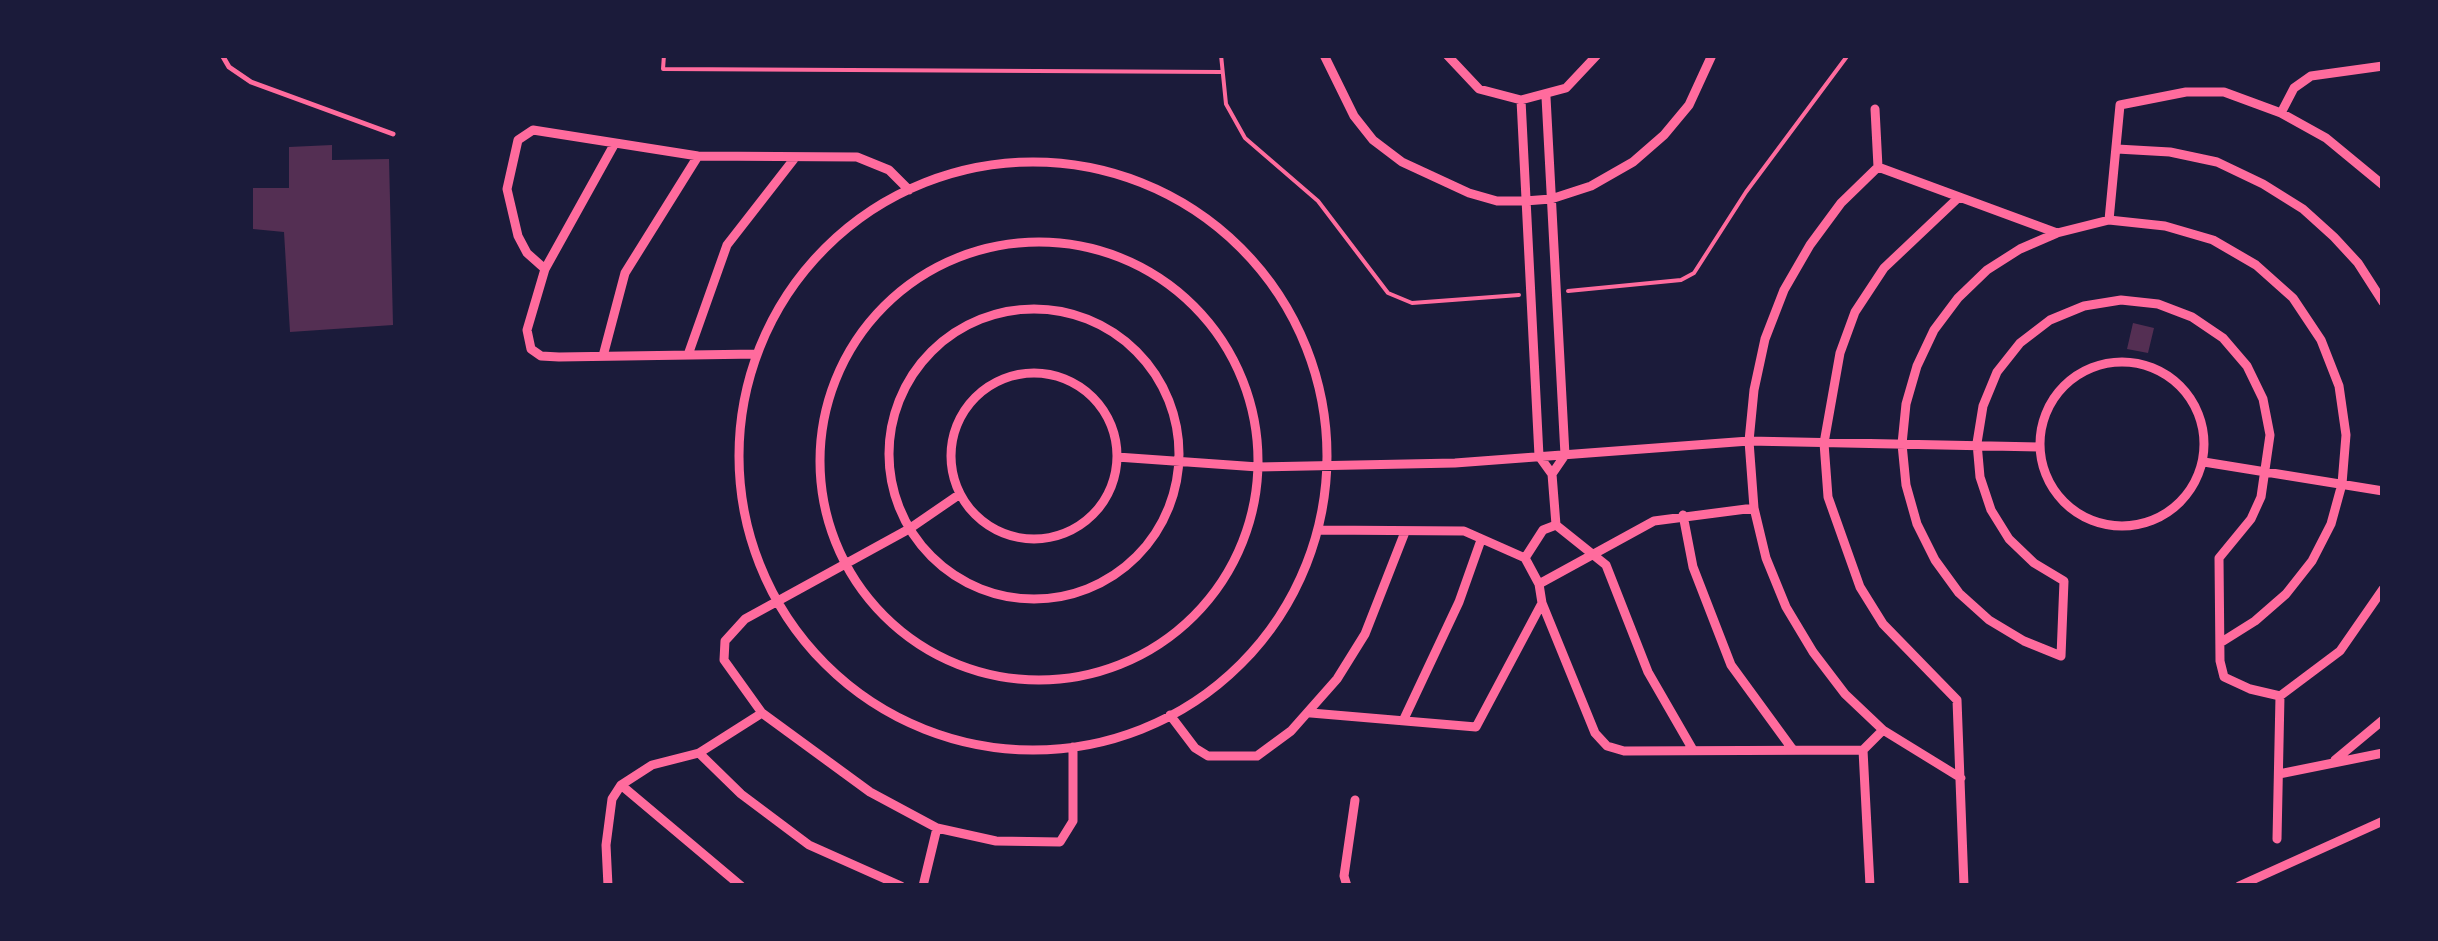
<!DOCTYPE html>
<style>
body{margin:0}
#map{position:relative;width:2438px;height:941px;overflow:hidden;background:#1b1b3a;font-family:Signika,sans-serif}
canvas{display:block}
.frame{position:absolute;inset:0;border:58px solid #1b1b3a;pointer-events:none}
</style>
<div id="map">
<canvas width="2438" height="941"></canvas>
<div class="frame"></div>
</div>
<script>
const context = document.querySelector('canvas').getContext('2d');
context.lineJoin = 'round';
function paint(path, color) {
  context.fillStyle = color;
  context.fill(path, 'evenodd');
}
function toPath(rows) {
  const path = new Path2D();
  for (const r of rows) {
    if (r.length === 3) {
      path.moveTo(r[0] + r[2], r[1]);
      path.arc(r[0], r[1], r[2], 0, 2 * Math.PI);
      continue;
    }
    path.moveTo(r[0], r[1]);
    for (let i = 2; i < r.length; i += 2) path.lineTo(r[i], r[i + 1]);
  }
  return path;
}
function trace(path, color, width, dash) {
  context.strokeStyle = color;
  context.lineWidth = width;
  context.lineCap = dash ? 'butt' : 'round';
  context.setLineDash(dash || []);
  context.stroke(path);
}
paint(toPath([
 [332,145,332,160,389,159,393,325,290,332,284,232,253,229,253,188,289,188,289,147],
 [2133,323,2154,328,2148,353,2127,349]
]), '#542f53');
trace(toPath([
 [664,55,663,69,1222,72],
 [1221,55,1226,104,1245,138,1318,201,1388,293,1412,303,1519,295],
 [1568,291,1681,280,1694,273,1746,192,1848,55]
]), '#ff6b9d', 4);
trace(toPath([
 [222,55,229,67,251,82,393,134]
]), '#ff6b9d', 5);
trace(toPath([
 [1324,55,1354,116,1373,140,1402,162,1469,193,1497,201,1525,201,1551,199,1591,186,1633,162,1664,135,1689,105,1712,55],
 [1447,55,1479,89,1521,100,1566,88,1597,55],
 [1546,97,1565,455,1552,474],
 [1521,100,1539,456,1552,474,1556,525],
 [1875,109,1878,167,1841,203,1810,245,1784,290,1765,339,1754,390,1749,441,1754,508,1766,558,1786,607,1813,652,1845,694,1883,730,1961,778],
 [2281,113,2294,88,2311,76,2383,66],
 [615,143,545,269,527,330,531,349,541,356,559,357,757,354],
 [2117,149,2170,152,2217,162,2263,184,2303,209,2334,237,2358,263,2383,302],
 [1033,456,294],
 [1878,167,2057,233],
 [1958,198,1884,268,1855,312,1840,353,1824,443,1828,497,1860,587,1883,624,1957,700,1964,886],
 [2109,220,2120,105,2186,92,2224,92,2281,113,2326,138,2383,185],
 [1039,461,219],
 [545,269,527,253,518,236,507,189,518,140,533,130,698,156,857,157,889,170,909,190],
 [1034,454,145],
 [689,352,727,245,794,159],
 [603,356,625,273,698,156],
 [2122,444,82],
 [1034,456,83],
 [1117,457,1258,467,1455,463,1749,441,2039,447],
 [2204,462,2383,491],
 [960,494,909,529,745,619,725,641,724,660,762,713,870,792,937,828,996,841,1060,842,1073,821,1073,747],
 [1683,515,1693,567,1731,665,1793,750],
 [1525,558,1543,530,1556,525,1606,565,1648,672,1693,750],
 [1539,584,1654,521,1754,508],
 [1542,603,1595,733,1607,746,1624,751,1863,750],
 [2220,643,2255,621,2286,594,2312,561,2331,524,2342,484,2346,435,2339,386,2321,340,2293,298,2256,265,2213,240,2165,226,2109,220,2057,233,2020,249,1987,270,1958,298,1934,330,1917,366,1906,404,1902,444,1906,485,1917,524,1935,560,1959,593,1989,620,2024,641,2061,656,2064,581,2034,563,2009,539,1991,510,1980,477,1977,443,1983,406,1997,372,2020,343,2050,320,2084,306,2121,300,2158,304,2192,317,2223,338,2247,366,2263,399,2270,435,2261,497,2251,519,2219,558,2220,661,2224,677,2250,689,2280,696,2340,651,2383,589],
 [762,713,699,753,741,794,809,845,901,886],
 [1311,713,1476,727,1542,603,1539,584,1525,558,1464,531,1318,530],
 [1170,715,1195,748,1208,756,1257,756,1291,731,1337,679,1365,634,1405,532],
 [1403,721,1459,602,1481,540],
 [699,753,652,765,621,785,741,886],
 [2335,760,2383,720],
 [2279,774,2383,753],
 [2277,839,2280,696],
 [608,886,606,845,612,799,621,785],
 [923,886,937,828],
 [1347,886,1344,876,1355,800],
 [1870,886,1863,750,1883,730],
 [2239,886,2383,821]
]), '#ff6b9d', 9);
</script>
